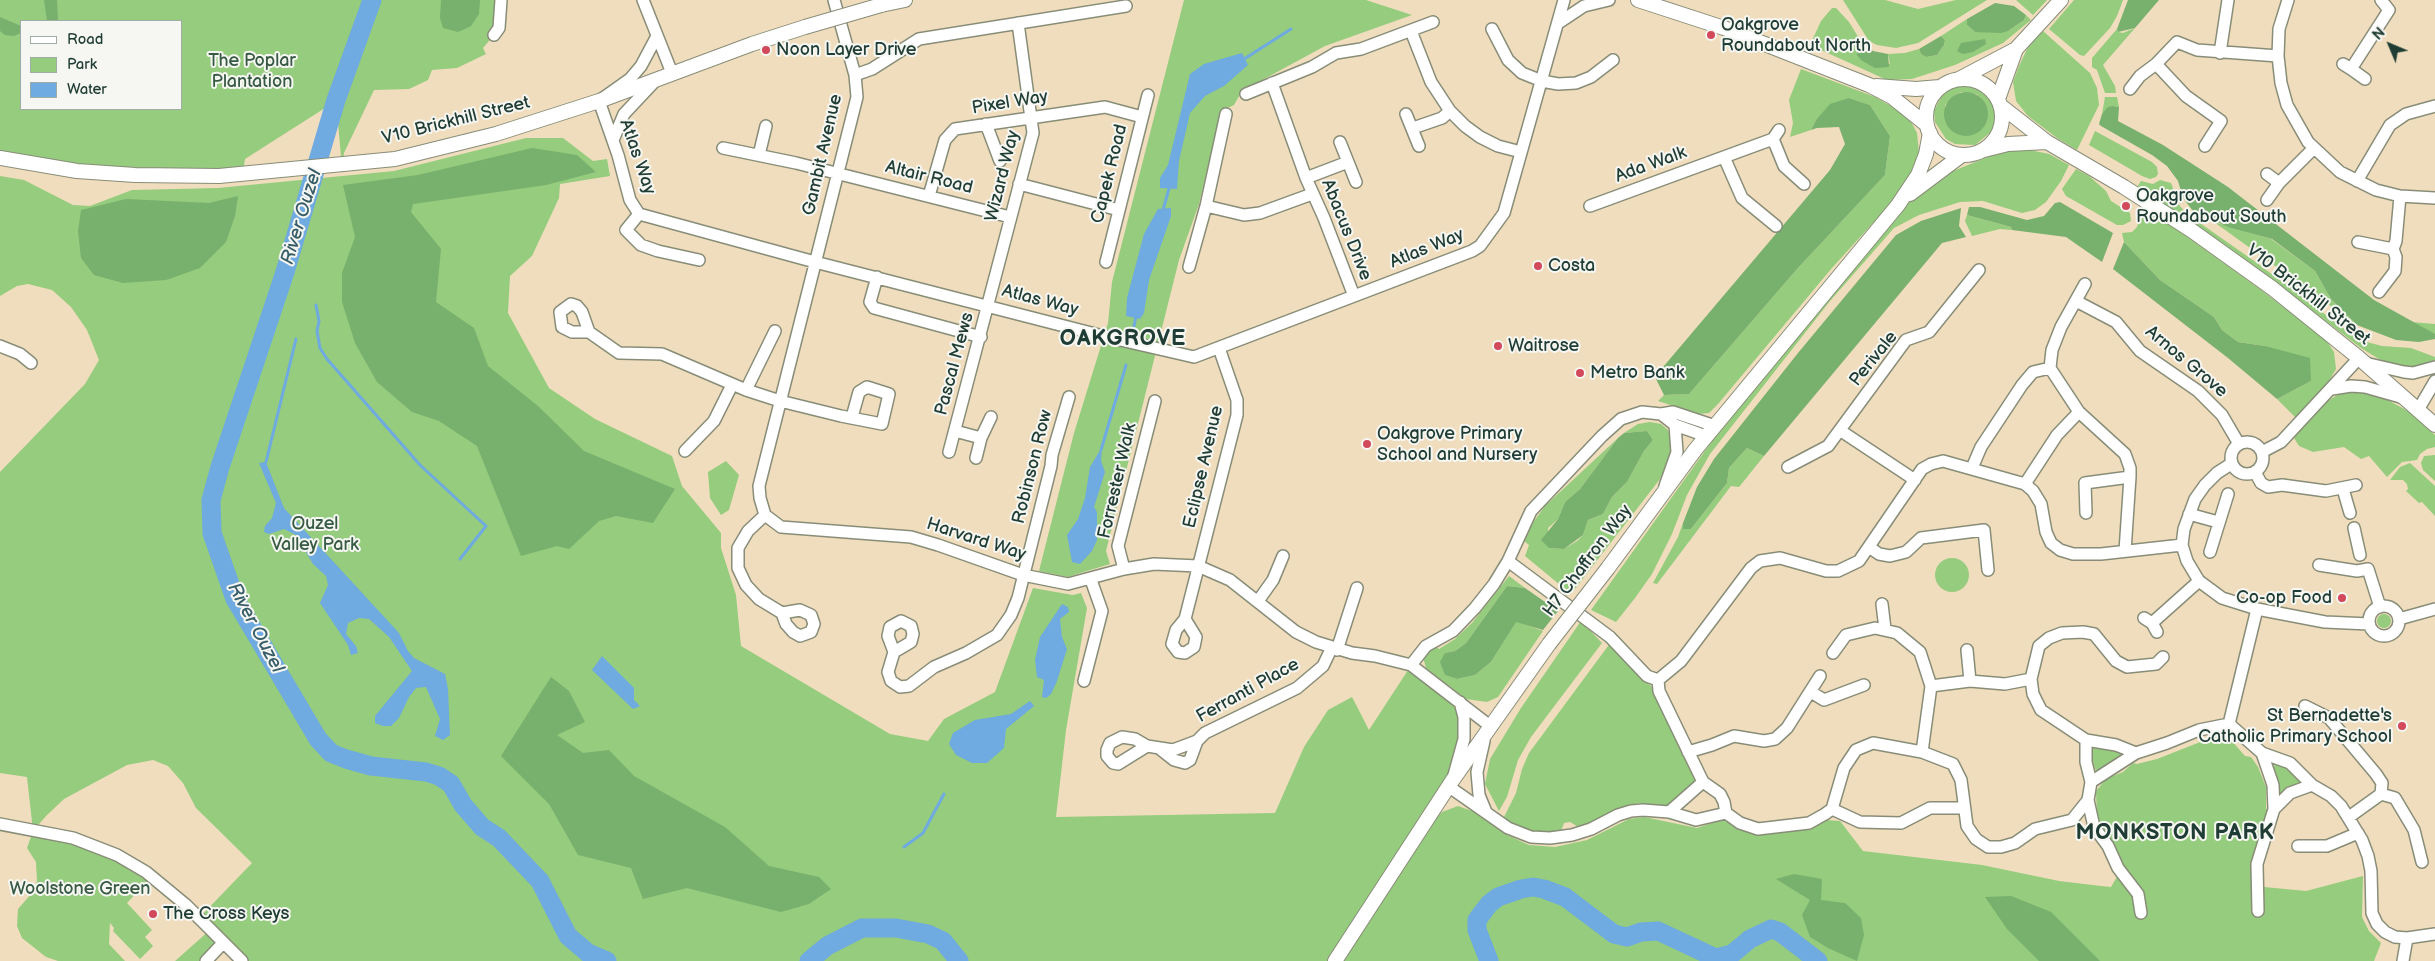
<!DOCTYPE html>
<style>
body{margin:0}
#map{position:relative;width:2435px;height:961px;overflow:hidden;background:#f0ddbd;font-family:"Balsamiq Sans",sans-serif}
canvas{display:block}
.legend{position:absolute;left:20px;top:20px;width:162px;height:90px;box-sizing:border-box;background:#f6f6f2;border:1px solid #a0aca6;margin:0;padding:6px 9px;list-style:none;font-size:15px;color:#1f3d34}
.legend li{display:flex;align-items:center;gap:10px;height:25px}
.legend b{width:25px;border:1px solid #a0aca6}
.north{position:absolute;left:2365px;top:20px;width:50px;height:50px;-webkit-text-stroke:4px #f6f6f2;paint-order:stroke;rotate:315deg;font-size:14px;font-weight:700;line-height:20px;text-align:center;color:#1f3d34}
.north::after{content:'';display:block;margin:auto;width:18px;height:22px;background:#1f3d34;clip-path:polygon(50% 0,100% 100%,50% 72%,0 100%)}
</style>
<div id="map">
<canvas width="2435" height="961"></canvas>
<ul class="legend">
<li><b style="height:6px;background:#fff"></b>Road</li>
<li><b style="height:14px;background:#95cc7e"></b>Park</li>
<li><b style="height:14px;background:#6faae0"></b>Water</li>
</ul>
<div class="north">N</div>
</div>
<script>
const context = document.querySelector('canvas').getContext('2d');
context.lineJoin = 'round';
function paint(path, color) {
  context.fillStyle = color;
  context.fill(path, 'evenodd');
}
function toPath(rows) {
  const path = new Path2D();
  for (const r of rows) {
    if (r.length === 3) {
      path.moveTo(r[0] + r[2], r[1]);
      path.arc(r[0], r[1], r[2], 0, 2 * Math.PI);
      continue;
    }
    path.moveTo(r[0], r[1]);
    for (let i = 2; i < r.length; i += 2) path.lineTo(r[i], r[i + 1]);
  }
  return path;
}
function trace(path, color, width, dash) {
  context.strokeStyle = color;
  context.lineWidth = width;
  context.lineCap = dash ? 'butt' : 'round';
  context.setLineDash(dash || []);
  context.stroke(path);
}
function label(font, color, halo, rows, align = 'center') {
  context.font = font + ' "Balsamiq Sans",sans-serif';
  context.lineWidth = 4;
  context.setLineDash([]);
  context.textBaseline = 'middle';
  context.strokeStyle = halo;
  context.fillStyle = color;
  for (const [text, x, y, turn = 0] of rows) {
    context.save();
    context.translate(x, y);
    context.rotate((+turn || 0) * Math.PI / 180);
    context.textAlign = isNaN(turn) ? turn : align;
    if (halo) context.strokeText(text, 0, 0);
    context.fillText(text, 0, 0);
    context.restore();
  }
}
paint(toPath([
 [0,0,501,0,494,35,483,48,486,54,457,68,432,70,428,80,409,89,374,90,344,153,342,167,336,101,245,159,244,166,234,167,219,176,135,175,0,158],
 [21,21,181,21,181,109,21,109],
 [1184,0,1366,0,1412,15,1325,46,1242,91,1234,105,1221,111,1199,204,1179,260,1106,551,1110,564,1067,577,1039,571,1074,433,1108,323,1112,282],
 [1843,0,1885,0,1918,9,1956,0,1987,0,1918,43,1896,48,1877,45,1869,41],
 [2016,0,2047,0,2033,15],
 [2074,0,2123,0,2117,16,2110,28,2084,56,2080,55,2049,29],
 [1832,8,1836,8,1849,22,1862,43,1858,48,1890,64,1888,54,1905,53,1919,49,1921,54,1926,57,1937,55,1944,45,1945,40,1941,36,1967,19,1967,25,1975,32,1985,32,2008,31,2024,20,2026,15,2031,20,2003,43,1955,65,1912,79,1887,80,1810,45,1821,21],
 [2135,28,2103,65,2115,86,2116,93,2105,93,2097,70,2092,67,2092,58,2117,29,2118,32,2123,33],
 [2043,31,2090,73,2097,88,2099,105,2077,150,2057,138,2028,116,2016,101,2013,82,2019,66,2028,47],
 [1801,69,1875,97,1908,116,1917,133,1919,153,1912,174,1902,191,1832,268,1718,404,1709,413,1698,414,1658,401,1664,395,1689,394,1798,268,1885,175,1890,136,1870,105,1849,98,1816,120,1811,130,1790,137,1793,123,1789,100],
 [1961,84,1971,84,1989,94,1997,113,1996,123,1991,132,1975,145,1955,144,1946,139,1935,122,1934,111,1943,93],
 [1961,92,1976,94,1981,98,1945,120,1945,105,1955,95],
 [2105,97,2117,97,2119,107,2113,106,2102,114],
 [2095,131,2152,162,2157,167,2158,174,2156,177,2150,179,2142,176,2089,145],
 [526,138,563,138,593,161,607,159,610,176,560,184,559,198,532,256,510,276,508,313,549,388,595,419,672,456,682,486,721,533,721,548,736,595,741,646,890,734,928,741,944,719,995,692,1033,588,1073,595,1081,593,1087,608,1066,730,1056,817,1275,813,1304,747,1328,710,1352,697,1369,730,1410,667,1460,702,1464,717,1464,739,1450,788,1374,903,1435,819,1442,812,1458,806,1472,811,1505,834,1529,845,1555,847,1587,840,1629,819,1644,817,1697,828,1721,820,1730,823,1731,820,1740,827,1760,833,1781,828,1810,829,1826,820,1840,821,1863,851,1982,865,2059,881,2101,886,2111,887,2118,875,2132,890,2136,898,2138,913,2142,913,2140,892,2122,869,2112,847,2101,830,2103,828,2097,817,2096,791,2106,779,2123,772,2133,763,2137,764,2157,759,2213,737,2217,732,2225,733,2232,736,2231,740,2245,756,2251,757,2258,767,2266,787,2266,809,2269,810,2254,857,2254,886,2306,891,2363,876,2362,917,2369,931,2381,943,2374,961,242,961,223,943,206,961,175,961,210,930,199,918,252,863,196,808,183,783,168,766,153,760,127,765,64,799,46,816,33,831,73,838,117,855,152,876,127,903,152,930,145,937,153,946,140,959,113,931,114,928,110,923,109,944,125,961,58,961,46,957,22,938,17,926,18,909,32,893,37,881,36,862,27,848,33,831,27,777,0,773,0,472,85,384,99,360,87,330,71,307,52,290,28,284,17,286,0,296,0,176,24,180,73,205,90,206,132,190,218,188,394,171],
 [2025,149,2049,154,2069,165,2061,181,2046,202,2035,210,2022,213,1983,201,1960,202,1919,215,1894,228,1830,301,1710,454,1687,495,1672,534,1652,574,1635,598,1616,622,1591,610,1725,423,1899,211,1933,179,1998,153],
 [2076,169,2089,176,2106,191,2111,201,2130,213,2131,221,2123,225,2117,225,2066,196,2062,189],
 [2160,180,2171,183,2179,205,2187,214,2257,263,2359,340,2382,346,2411,348,2435,357,2435,360,2413,368,2396,366,2379,359,2361,348,2288,292,2137,187,2141,181,2153,184],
 [2141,210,2158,216,2261,290,2326,340,2334,352,2336,369,2324,389,2297,419,2277,399,2311,381,2265,346,2238,342,2222,330,2214,317,2160,280,2124,242,2122,233,2132,232,2137,227,2139,221,2136,214],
 [1967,215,2011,227,2012,230,2000,229,1972,236,1965,221],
 [2214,222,2271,239,2315,271,2331,299,2357,325],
 [2411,322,2435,324,2435,334,2429,332],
 [2358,391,2380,396,2408,411,2435,435,2435,447,2427,449,2420,454,2417,460,2402,462,2387,477,2369,456,2361,459,2344,447,2313,452,2299,446,2294,438,2312,416,2326,402,2339,394],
 [1650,422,1661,424,1668,430,1672,443,1670,458,1660,479,1571,594,1525,556,1529,545,1524,541,1532,524,1545,506,1618,438,1580,489,1565,502,1558,519,1548,528,1549,548,1564,549,1577,541,1583,535,1588,520,1603,514,1612,497,1627,482,1644,451,1653,440,1647,431,1624,433,1638,424],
 [1747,448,1764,456,1739,487,1731,486,1657,584,1653,583,1678,537,1683,523,1684,529,1691,529,1727,483,1729,468],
 [2435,455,2435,481,2423,470,2421,463,2424,456],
 [726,461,739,475,729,510,721,515,710,498,708,472],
 [2410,463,2435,486,2435,516,2422,502,2419,503,2406,491,2408,489,2407,484,2403,480,2390,480,2400,467],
 [1952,575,17],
 [1509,576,1525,588,1507,586,1466,643,1455,651,1445,653,1446,675,1457,679,1475,675,1491,662,1516,621,1543,631,1498,697,1487,702,1466,699,1426,668,1423,657,1427,651,1435,646,1439,649,1455,639,1472,623],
 [2384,621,7],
 [1581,621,1602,643,1531,737,1518,760,1507,797,1499,811,1485,784,1490,759,1521,708],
 [1611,642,1651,686,1673,727,1696,780,1671,805,1665,807,1639,803,1629,805,1594,823,1580,828,1570,822,1564,823,1561,831,1552,834,1520,829,1503,819,1516,793,1522,769,1529,753],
 [2095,746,2124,752,2111,765,2097,770,2095,769,2093,761,2092,749],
 [2280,764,2288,767,2300,782,2278,798,2272,770,2273,766]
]), '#95cc7e');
paint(toPath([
 [44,0,57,0,58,21,47,21],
 [441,0,480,0,479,14,471,26,458,32,443,28,440,18],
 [2128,0,2159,0,2135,28,2118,32,2117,29],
 [1995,3,2014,6,2026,15,2024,20,2008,31,2001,33,1975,32,1967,25,1967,19],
 [0,17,21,26,21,33,14,36,5,35,0,31],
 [1941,36,1945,40,1944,45,1937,55,1926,57,1921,54,1919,49],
 [1985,39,1986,44,1973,52,1963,54,1957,51,1961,43],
 [1862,43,1873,51,1888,54,1889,67,1875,68,1861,60,1857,55,1858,48],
 [1966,114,22],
 [1849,98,1870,105,1890,136,1885,175,1798,268,1689,394,1664,395,1656,379,1658,373,1830,170,1845,144,1839,127,1817,128,1811,130,1816,120,1830,104],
 [2113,106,2119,107,2118,121,2163,145,2228,187,2374,300,2435,334,2435,339,2419,342,2396,340,2357,325,2331,299,2315,271,2272,239,2228,227,2193,211,2183,198,2178,181,2167,166,2152,155,2101,126,2099,124,2102,114,2108,107],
 [532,148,577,155,596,172,546,185,413,204,411,212,441,249,436,302,474,328,488,366,538,406,584,451,675,489,653,523,616,516,599,521,569,549,557,546,521,556,477,446,439,421,412,412,377,382,355,343,342,302,342,273,355,237,343,185,418,175],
 [238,196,235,216,226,242,200,268,166,280,123,283,94,275,81,258,78,231,81,210,126,199,209,203],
 [2060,202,2113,233,2102,262,2066,237,2012,230,2011,227,1967,215,1969,207,1980,207,2027,220,2044,216,2055,203],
 [1961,208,1959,226,1966,237,1942,243,1764,456,1747,448,1729,468,1727,483,1691,529,1683,529,1683,523,1697,487,1714,459,1798,353,1896,235,1921,221],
 [2124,242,2160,280,2214,317,2222,330,2238,342,2265,346,2310,358,2311,381,2277,399,2228,358,2113,269],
 [1647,431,1653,440,1644,451,1627,482,1612,497,1603,514,1588,520,1583,535,1564,549,1549,548,1541,540,1558,519,1565,502,1580,489,1618,438,1624,433],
 [1507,586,1525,588,1558,611,1543,630,1516,622,1491,662,1475,675,1457,679,1445,675,1440,662,1445,653,1455,651,1466,643],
 [551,677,569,691,585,722,557,735,583,753,609,750,634,776,725,827,769,866,819,877,831,889,809,904,781,912,687,888,643,899,631,868,578,855,549,804,501,756],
 [1794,874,1822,879,1821,900,1845,903,1861,918,1864,935,1857,961,1828,948,1810,937,1802,915,1810,900,1776,879],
 [2011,896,2051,912,2100,961,2039,961,2007,929,1985,897]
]), '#78b06d');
paint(toPath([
 [1242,53,1248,65,1224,86,1205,96,1190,113,1179,161,1177,189,1160,188,1160,178,1168,165,1190,74,1204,64],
 [1171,208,1171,216,1149,280,1144,313,1140,319,1126,316,1127,298,1144,234,1158,209],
 [1102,447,1101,461,1105,472,1094,507,1097,512,1097,540,1092,551,1080,564,1072,562,1067,535,1078,519,1085,498,1090,467],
 [266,462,284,508,399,633,408,651,414,658,445,674,448,689,450,735,443,740,435,736,440,719,426,687,416,688,409,697,399,718,391,726,383,726,375,723,375,716,412,671,389,637,369,619,359,618,348,623,346,634,356,646,358,653,351,655,348,645,320,603,328,585,326,576,313,564,296,535,284,529,269,534,264,532,265,526,272,518,276,503,259,463],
 [1062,604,1068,607,1069,612,1060,619,1062,637,1067,649,1057,681,1051,694,1046,698,1042,697,1044,680,1037,677,1035,660,1040,637],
 [602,656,634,688,634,700,640,706,633,709,592,670],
 [1030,701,1034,706,1006,729,1004,748,987,763,972,763,956,755,949,744,953,733,975,720,1011,714]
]), '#6faae0');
trace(toPath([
 [1241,61,1291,29],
 [1163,210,1170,185],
 [316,305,319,321,317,331,320,348,327,359,420,465,486,526,460,559],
 [1134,326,1136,316],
 [1101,450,1126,365],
 [266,462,296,339],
 [904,847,923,833,944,794]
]), '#6faae0', 3);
trace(toPath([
 [372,0,336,100,285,272,220,467,211,500,212,533,235,599,318,739,331,753,346,759,371,766,426,772,439,776,451,784,463,805,482,827,499,838,540,881,568,936,588,953,607,961],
 [809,961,827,946,862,928,896,928,928,934,943,941,959,961],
 [1489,961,1477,930,1477,920,1489,904,1498,897,1521,889,1533,887,1544,889,1565,897,1614,934,1627,937,1641,932,1658,931,1716,958,1732,954,1750,939,1771,929,1780,932,1818,961]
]), '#6faae0', 19);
const minor = toPath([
 [643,0,672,73],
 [834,0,855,75,857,97,759,486,760,498,765,515,781,527,911,537,938,545,1023,575,1068,584,1124,569,1154,564,1198,566,1230,580,1296,632,1316,642,1352,653,1375,656,1411,665,1490,726],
 [2288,0,2279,29,2278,56,2281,83,2287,105,2308,142,2340,172,2376,190,2400,196,2435,198],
 [1560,22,1584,6,1609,0],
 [1492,29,1508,60,1522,73,1542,81,1558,84,1576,83,1591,77,1613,60],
 [1411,31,1431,82,1450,111,1465,126,1480,137,1498,146,1521,152],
 [494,35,499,28,501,0],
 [657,36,641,66,630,79,599,101,618,155,630,200,639,214,815,262,1103,336,1194,357,1472,251,1480,246,1504,213,1564,0],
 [2220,53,2228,0],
 [2156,64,2186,96,2221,121,2205,146],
 [2343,64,2351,69,2389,10,2381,0],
 [2351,69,2365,79],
 [855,75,872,69,919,39,1126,6],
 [1272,83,1306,178,1348,162],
 [2130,89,2140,76,2156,64,2177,42,2197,50,2278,56],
 [1246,94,1312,67,1336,53,1361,49,1433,22],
 [1406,114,1419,146],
 [986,124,1000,161],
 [1413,128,1442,118,1450,111],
 [1773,139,1784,166,1804,184],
 [613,140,624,114,656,80],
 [1340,142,1356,182],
 [723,148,796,163,1010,217],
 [759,155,766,126],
 [1724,157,1742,198,1776,226],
 [2267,174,2279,183],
 [1306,178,1324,218,1354,296],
 [2357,181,2390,125,2406,114,2435,106],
 [1019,184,1119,210],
 [929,196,945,140,955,129,1105,107,1142,117],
 [2267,200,2279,183,2314,148],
 [1206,206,1244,215,1260,213,1312,194],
 [1590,206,1773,139,1779,130],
 [639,214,626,230,641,245,658,251,699,260],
 [2358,242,2393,249],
 [1106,262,1148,95],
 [1189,267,1206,206,1226,114],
 [877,277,870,302,874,308,981,337],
 [2085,284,2061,327,2052,350,2050,368,2079,412,2125,454,2130,468,2130,477,2125,551],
 [2379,292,2395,271,2396,257,2393,249,2396,241,2400,196],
 [2076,301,2116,322,2140,351,2198,391,2222,415,2239,444],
 [589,332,582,312,577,306,571,304,560,312,562,327,572,332,589,332,619,353,662,354,746,390,780,401,841,416,882,424,889,394,867,387,859,392,852,417],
 [0,346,20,354,31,363],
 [2365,363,2404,372,2413,373,2435,367],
 [2332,389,2351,386,2365,387,2404,398],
 [746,390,775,331],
 [2418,410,2435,381],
 [955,431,981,438],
 [1841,431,1915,480],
 [1706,436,1675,425,1661,414,1673,412,1715,426],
 [2247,458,16],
 [685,451,714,421,732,385],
 [949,452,1033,133,1018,23],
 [2262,452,2281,442,2359,358],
 [976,458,981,438,991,417],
 [2231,464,2217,473,2205,485,2195,499,2184,529,2182,545,2187,561,2199,581,2222,598,2257,609,2325,622,2369,624],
 [1788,467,1828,446,1906,340,1929,332,1979,270],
 [1972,468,1981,447,2022,385,2033,372,2050,368],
 [2255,472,2261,483,2268,487,2282,485,2326,491,2356,485],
 [2025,484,2057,435,2079,412],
 [1665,486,1677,452,1675,425],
 [2343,489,2350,513],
 [2086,513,2085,483,2130,477],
 [2189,514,2218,522],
 [765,515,748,531,738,548,738,568,746,585,759,599,782,613,800,610,811,615,814,624,811,632,800,636,793,632,786,624,782,613],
 [2354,528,2360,555],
 [1869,547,1879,554,1890,556,1906,552,1921,538,1984,530,1988,570],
 [2210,552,2228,494],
 [1508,561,1531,511,1602,436,1621,419,1642,412,1661,414],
 [2319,565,2357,571,2368,569,2380,607],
 [1124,569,1118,546,1155,401],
 [1258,601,1273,580,1283,556],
 [1882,604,1885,629],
 [2384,621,15],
 [2144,618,2152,623,2157,632],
 [1185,619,1176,630,1172,644,1178,652,1185,653,1194,647,1196,637,1185,619,1237,415,1237,400,1219,348],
 [2399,619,2435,609],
 [2152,623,2199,581],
 [1337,650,1357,588],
 [1967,650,1970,681],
 [894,652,911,642,913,634,911,626,901,621,890,627,888,636,894,652,888,672,891,681,900,687,909,686,934,667,966,653,997,635,1011,615,1018,598,1051,466,1052,455,1069,397],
 [1833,653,1846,635,1875,628,1897,633,1920,652,1931,686,1922,752],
 [1411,665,1426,646,1453,631,1475,608,1494,584,1508,561,1610,637,1647,676,1658,680,1659,691,1703,782,1669,812],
 [1658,680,1681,661,1751,568,1760,561,1780,558,1826,571,1838,571,1859,561,1922,469,1931,464,1943,461,2025,484,2033,491,2041,504,2046,532,2051,543,2060,550,2073,554,2101,554,2182,545],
 [1084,681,1102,611,1091,580],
 [1931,686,1970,681,2005,684,2031,679],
 [1811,692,1824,700,1864,685],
 [2305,706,2329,718,2376,774,2382,783,2381,794,2395,798,2414,830,2422,862],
 [2229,724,2262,753,2290,763,2312,785,2331,796,2341,806,2362,840,2368,856,2371,871,2372,913,2377,924,2385,932,2395,937,2407,938,2435,934],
 [2229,724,2257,609],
 [2086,740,2086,762,2091,782],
 [1484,741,1477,772,1479,795,1486,812],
 [1147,746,1118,764,1113,763,1107,756,1107,750,1110,743,1122,737,1135,739,1147,746,1173,750,1197,741],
 [1160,749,1174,760,1185,763,1190,760,1197,741,1205,733,1297,688,1323,666,1332,647],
 [1688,752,1712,745,1734,736,1764,741,1775,739,1787,728,1820,676],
 [2136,753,2116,745,2086,740,2041,710,2033,694,2031,679,2039,646,2049,638,2062,633,2083,632,2094,634,2116,661,2127,667,2156,664,2163,657],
 [1454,775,1464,739,1464,717,1460,702],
 [1703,782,1720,794,1724,802,1726,813],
 [1448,786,1508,828,1531,837,1550,838,1572,835,1591,829,1618,815,1631,811,1643,810,1669,812,1696,820,1726,813,1740,823,1758,829,1809,823,1825,814,1832,809,1844,768,1856,750,1873,743,1922,752,1953,764,1961,780,1967,826,1976,839,1988,847,2001,847,2015,843,2035,829,2072,820,2088,800,2091,782,2136,753,2167,743,2199,730,2229,724],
 [2088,800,2094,827,2108,846,2118,868,2138,894,2141,913],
 [1832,809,1860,822,1901,823,1930,808,1963,808],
 [2274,809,2290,793,2312,785],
 [2349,817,2381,794],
 [0,824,73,838,117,855,146,872,186,905,242,961],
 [2298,846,2327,846,2358,833],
 [2258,911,2257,864,2274,809,2273,785,2262,753],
 [206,961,223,943],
 [2403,961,2407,938]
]);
const tertiary = toPath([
 [1638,0,1724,28,1869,85,1892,97,1927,125],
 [881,5,905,0],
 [1959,79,2016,49],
 [1964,117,38],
 [1876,86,1916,89,1940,87],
 [1998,99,2016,49,2061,0],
 [2001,106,2047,142,2124,187,2191,230,2272,288,2359,358,2435,425],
 [1984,150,2008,144,2047,142],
 [0,158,77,171,135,175,219,176,395,159,496,134,599,101,752,44,805,27],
 [1910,194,1962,155],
 [1608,568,1695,450,1898,205,1918,175,1926,154,1930,133],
 [1335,961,1452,781,1549,644]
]);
trace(minor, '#888d78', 14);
trace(tertiary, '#888d78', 16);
trace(minor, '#fff', 11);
trace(tertiary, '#fff', 14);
const tertiaryBridge = toPath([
 [805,27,881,5],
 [1549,644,1608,568]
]);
trace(tertiaryBridge, '#888d78', 16, []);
trace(tertiaryBridge, '#fff', 14);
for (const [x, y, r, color] of [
 [1711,35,5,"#d1495b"],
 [766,50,5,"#d1495b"],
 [2126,206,5,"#d1495b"],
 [1538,266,5,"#d1495b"],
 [1498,346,5,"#d1495b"],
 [1580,373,5,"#d1495b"],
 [1367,444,5,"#d1495b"],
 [2342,598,5,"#d1495b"],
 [2402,726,5,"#d1495b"],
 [153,914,5,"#d1495b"]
]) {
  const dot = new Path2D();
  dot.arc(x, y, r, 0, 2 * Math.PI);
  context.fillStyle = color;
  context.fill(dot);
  trace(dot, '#f6f6f2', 2);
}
label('18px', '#1f3d34', '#f6f6f2', [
 ["Oakgrove",1721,25],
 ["Roundabout North",1721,46],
 ["Noon Layer Drive",776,50],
 ["Oakgrove",2136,196],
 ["Roundabout South",2136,217],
 ["Costa",1548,266],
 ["Waitrose",1508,346],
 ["Metro Bank",1590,373],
 ["Oakgrove Primary",1377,434],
 ["School and Nursery",1377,455],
 ["Co-op Food",2332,598,"right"],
 ["St Bernadette's",2392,716,"right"],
 ["Catholic Primary School",2392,737,"right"],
 ["The Cross Keys",163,914]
], 'left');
label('18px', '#375a43', '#f6f6f2', [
 ["The Poplar",252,61],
 ["Plantation",252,82],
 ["Ouzel",315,524],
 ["Valley Park",315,545],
 ["Woolstone Green",80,889]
]);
label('18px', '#1f3d34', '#f6f6f2', [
 ["Pixel Way",1010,103,-9],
 ["V10 Brickhill Street",456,121,-14],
 ["Gambit Avenue",823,155,-77],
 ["Atlas Way",637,157,71],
 ["Ada Walk",1651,165,-20],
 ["Capek Road",1110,174,-76],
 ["Wizard Way",1003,176,-76],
 ["Altair Road",929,178,14],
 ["Abacus Drive",1346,230,68],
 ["Atlas Way",1427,249,-22],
 ["V10 Brickhill Street",2308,295,38],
 ["Atlas Way",1040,301,15],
 ["Perivale",1874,359,-51],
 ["Arnos Grove",2186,362,40],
 ["Pascal Mews",955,364,-75],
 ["Robinson Row",1033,467,-76],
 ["Eclipse Avenue",1204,467,-77],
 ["Forrester Walk",1118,481,-77],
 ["Harvard Way",976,540,18],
 ["H7 Chaffron Way",1588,561,-53],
 ["Ferranti Place",1248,691,-29]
]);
label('italic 19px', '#375e68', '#f6f6f2', [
 ["River Ouzel",302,217,-73],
 ["River Ouzel",255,628,62]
]);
context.letterSpacing = '1px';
label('bold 22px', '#1f3d34', '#f6f6f2', [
 ["OAKGROVE",1123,339],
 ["MONKSTON PARK",2175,833]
]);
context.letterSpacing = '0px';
</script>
